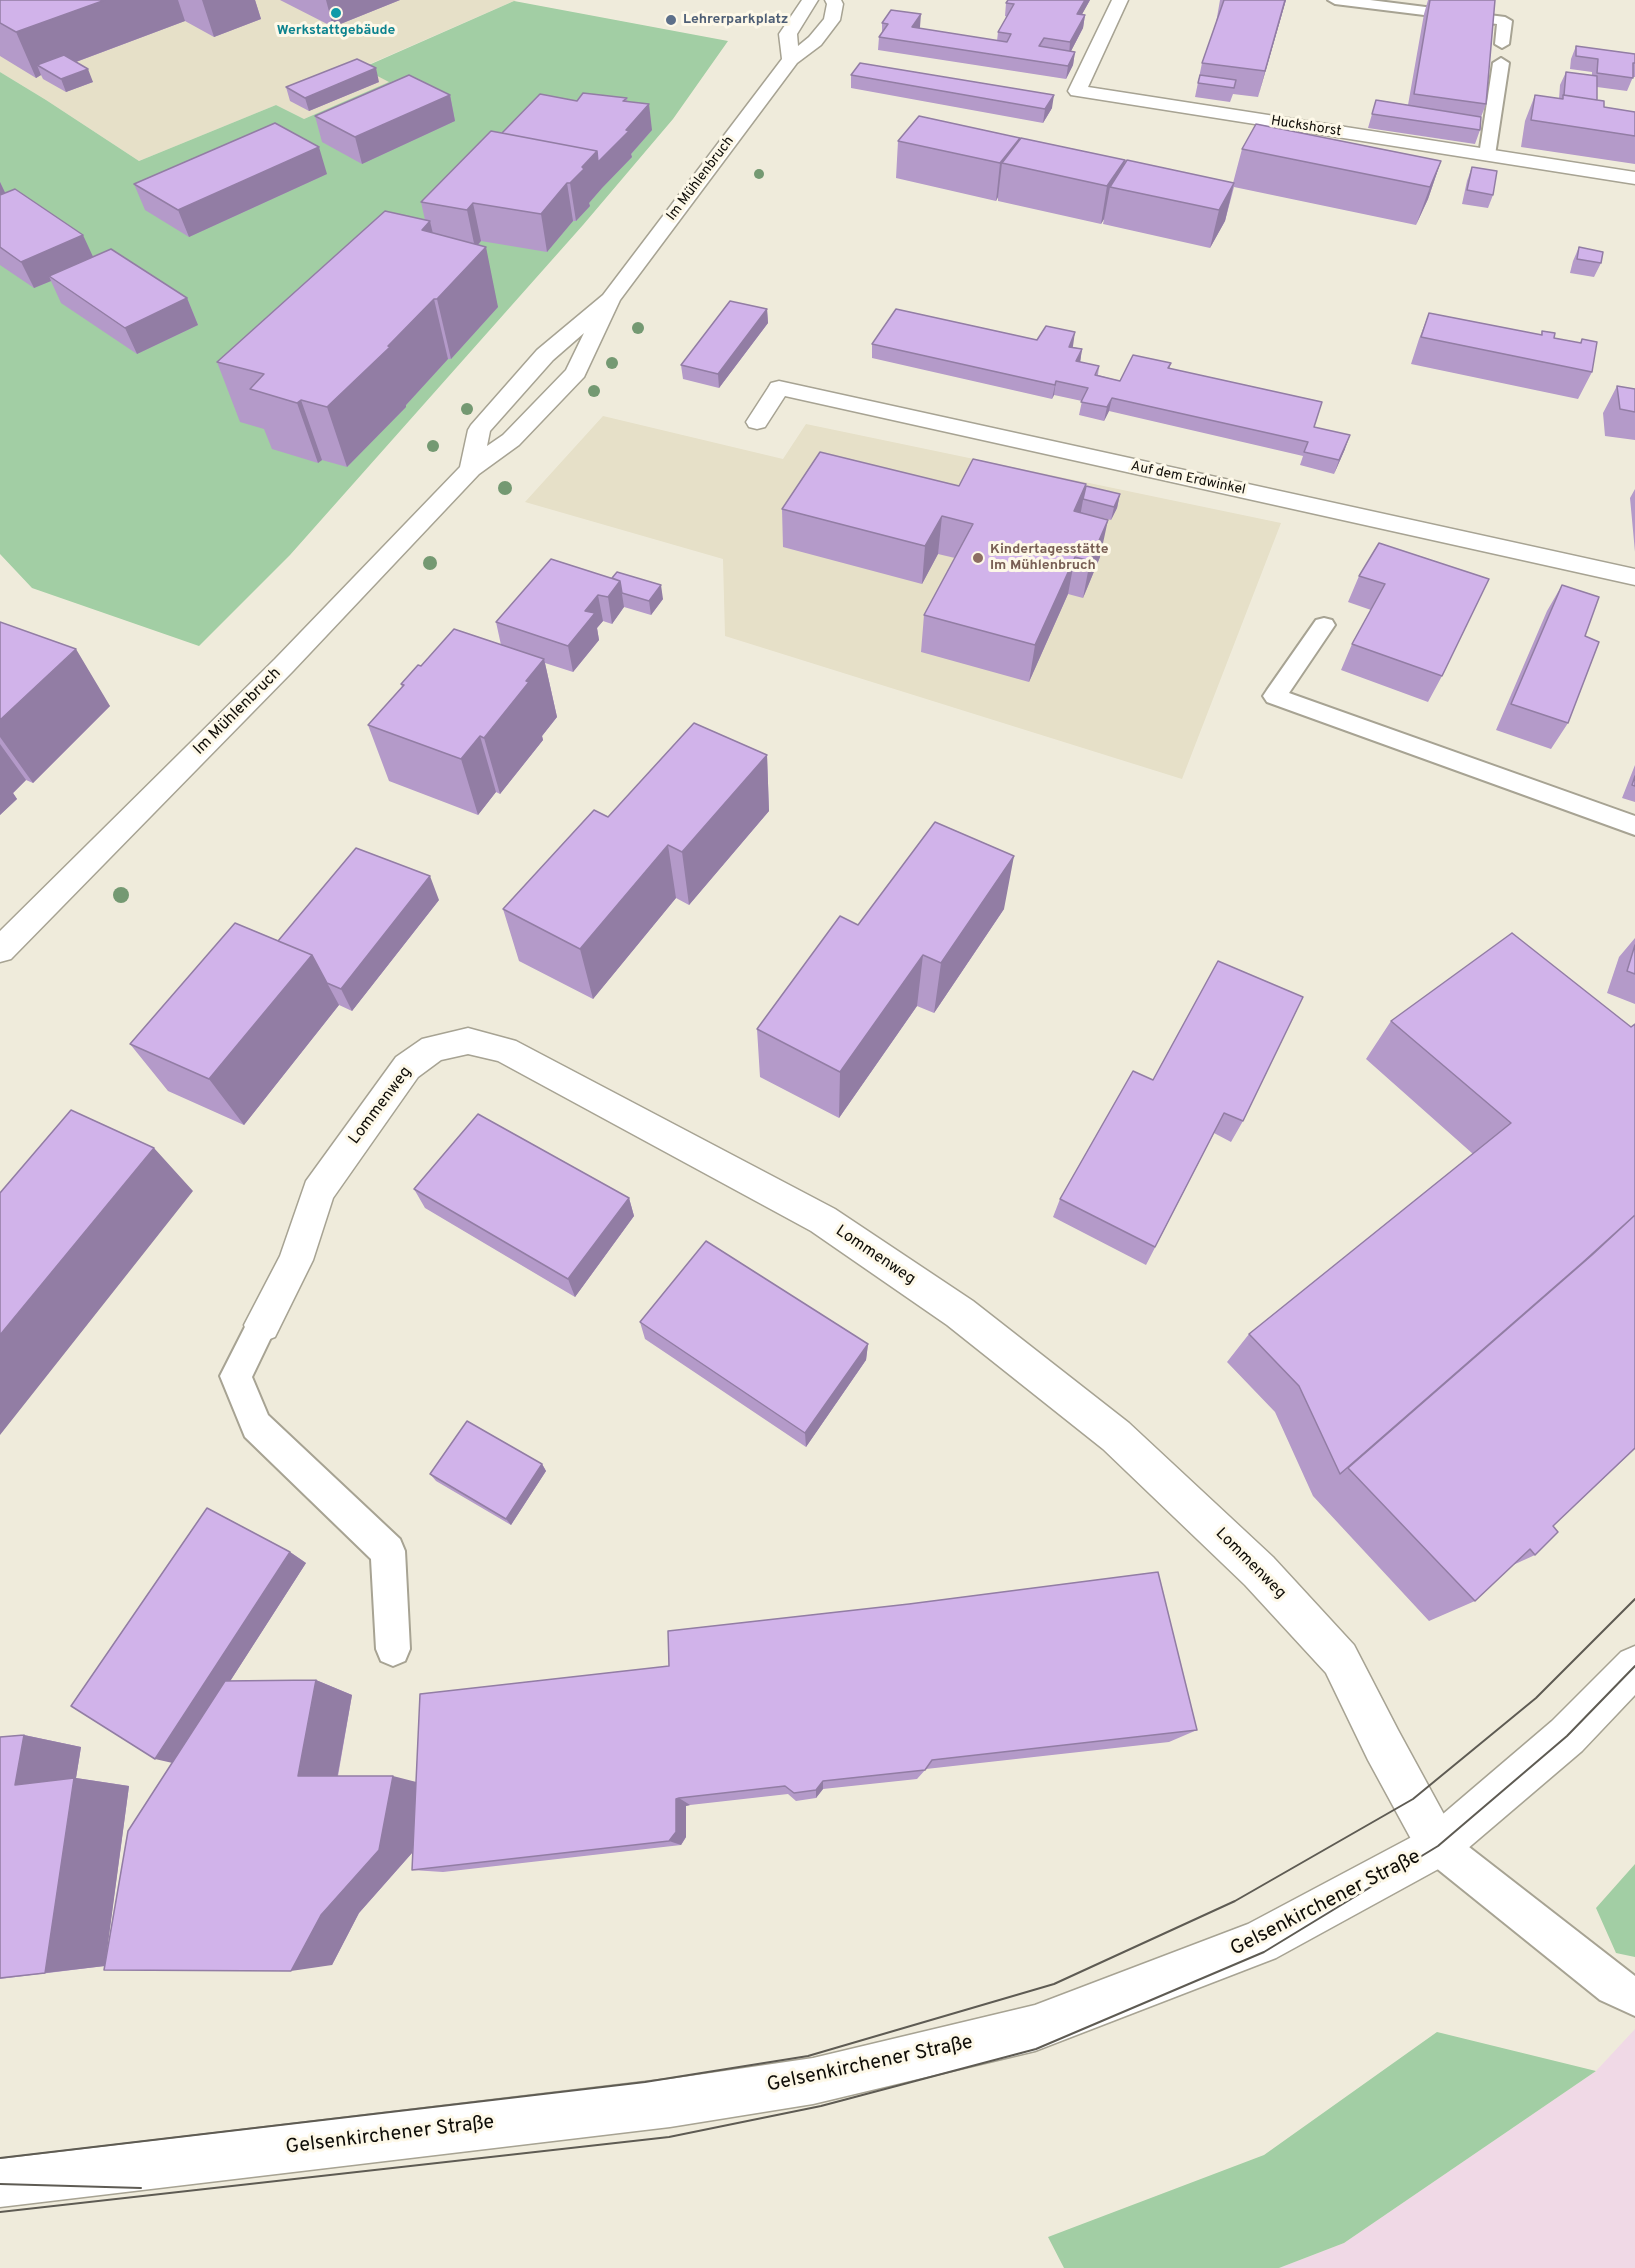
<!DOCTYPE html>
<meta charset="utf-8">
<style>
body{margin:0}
canvas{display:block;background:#efebdb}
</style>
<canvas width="1635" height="2268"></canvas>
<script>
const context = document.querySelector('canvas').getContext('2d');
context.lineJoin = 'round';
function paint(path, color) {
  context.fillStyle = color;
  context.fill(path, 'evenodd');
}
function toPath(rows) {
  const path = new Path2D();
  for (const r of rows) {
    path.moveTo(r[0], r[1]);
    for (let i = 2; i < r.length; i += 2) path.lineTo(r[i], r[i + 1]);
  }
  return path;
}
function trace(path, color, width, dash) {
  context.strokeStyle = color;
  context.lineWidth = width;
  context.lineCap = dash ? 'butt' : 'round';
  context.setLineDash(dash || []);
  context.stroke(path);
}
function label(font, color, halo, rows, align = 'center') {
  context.font = font + ' Overpass,sans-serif';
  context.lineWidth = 6;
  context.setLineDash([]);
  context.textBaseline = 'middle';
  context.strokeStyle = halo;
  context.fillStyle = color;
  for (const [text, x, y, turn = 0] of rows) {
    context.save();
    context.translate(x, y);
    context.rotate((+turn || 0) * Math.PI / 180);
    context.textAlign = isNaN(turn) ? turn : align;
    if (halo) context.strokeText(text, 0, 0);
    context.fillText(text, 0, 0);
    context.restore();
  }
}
paint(toPath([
 [1635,2029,1635,2268,1279,2268,1344,2243,1596,2071]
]), '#f0d9e6');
paint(toPath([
 [0,0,516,0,363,67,390,82,304,119,276,105,139,161,46,100,0,72],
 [603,416,783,459,806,424,1281,523,1182,779,725,636,723,559,525,502]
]), '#e6e0c8');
paint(toPath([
 [514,1,728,41,673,119,583,225,290,555,199,646,32,588,0,554,0,72,46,100,139,161,276,105,304,119,389,82,362,68],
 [1635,1864,1635,1957,1616,1953,1596,1908],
 [1437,2032,1596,2071,1344,2243,1279,2268,1064,2268,1048,2237,1264,2155]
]), '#a2cea4');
const service = toPath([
 [1328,0,1370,0,1505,17,1512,21,1509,44,1502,48,1495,44,1497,24,1335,4,1328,0],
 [1501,58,1509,63,1495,155,1487,160,1479,155,1493,63,1501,58],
 [1324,618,1332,620,1335,625,1289,693,1635,816,1635,835,1267,702,1263,696,1267,690,1316,620,1324,618],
 [262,1310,273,1315,277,1325,252,1377,268,1415,400,1539,405,1551,410,1649,405,1661,393,1666,381,1661,376,1649,371,1559,245,1437,220,1376,251,1315,262,1310],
 [1438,1827,1451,1833,1635,1976,1635,2016,1600,2000,1425,1859,1419,1846,1425,1833,1438,1827]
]);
const minor = toPath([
 [1112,0,1128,0,1088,87,1635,172,1635,184,1071,95,1068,91,1112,0],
 [779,381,1635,569,1635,585,785,396,765,427,757,429,749,427,746,422,768,388,771,383,779,381],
 [468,1028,516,1041,835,1209,973,1301,1129,1423,1273,1557,1354,1645,1398,1730,1453,1831,1460,1846,1453,1861,1438,1868,1423,1861,1368,1760,1326,1673,1245,1585,1103,1449,947,1325,811,1231,498,1061,468,1054,441,1060,418,1077,333,1198,313,1260,275,1337,262,1342,249,1337,244,1325,280,1256,306,1181,396,1057,422,1039,468,1028]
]);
const secondary = toPath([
 [802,0,818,0,797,34,798,46,809,37,824,19,827,4,825,0,841,0,843,4,840,20,821,45,797,63,620,300,584,377,519,445,479,474,293,671,11,959,0,962,0,931,275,659,460,467,468,430,471,425,537,350,603,295,782,59,779,34,802,0],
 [584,333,566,370,503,435,487,446,490,431,553,360,584,333],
 [1635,1646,1635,1695,1582,1751,1453,1861,1276,1958,1035,2051,813,2104,670,2127,0,2207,0,2159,670,2079,813,2058,1035,2005,1248,1924,1423,1831,1552,1721,1621,1652,1635,1646]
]);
trace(service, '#a7a393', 4);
trace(minor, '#a7a393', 3);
trace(secondary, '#a7a393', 3);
paint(service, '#fff');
paint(minor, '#fff');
paint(secondary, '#fff');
trace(toPath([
 [0,2158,645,2082,808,2056,1054,1984,1235,1901,1413,1799,1536,1698,1635,1599],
 [0,2184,141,2188],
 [0,2212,669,2137,821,2106,1036,2049,1264,1952,1438,1846,1567,1736,1635,1666]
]), '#5e5b53', 2);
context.fillStyle = '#749972';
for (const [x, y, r] of [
 [759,174,5],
 [638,328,6],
 [612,363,6],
 [594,391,6],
 [467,409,6],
 [433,446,6],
 [505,488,7],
 [430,563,7],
 [121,895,8]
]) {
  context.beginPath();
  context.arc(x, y, r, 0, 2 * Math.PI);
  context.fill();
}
paint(toPath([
 [0,0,255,0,261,19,214,37,185,21,76,62,93,82,66,92,43,79,41,75,36,78,0,56],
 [280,0,400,0,333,27],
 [1090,0,1082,14,1085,15,1083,28,1071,51,1075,52,1073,65,1066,79,878,50,879,37,882,33,882,23,920,27,919,29,997,41,998,32,1007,17,1005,16,1006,3],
 [1220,0,1286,0,1258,97,1233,94,1230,102,1195,97,1202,63,1216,23],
 [1428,0,1495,0,1486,104,1481,117,1480,130,1475,144,1368,128,1376,100,1408,105,1424,14],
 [1576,46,1635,54,1635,77,1633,77,1627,91,1597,87,1597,100,1604,107,1635,112,1635,164,1521,147,1525,121,1535,95,1559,99,1560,85,1566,72,1592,76,1592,72,1570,69,1571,59],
 [851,75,1052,108,1043,123,851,88],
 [379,82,309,111,290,101,286,87],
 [450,95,455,121,362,164,322,142,315,116],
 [627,98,627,101,652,130,631,154,632,157,602,188,589,203,590,206,576,221,573,221,547,252,481,241,478,245,498,307,451,359,448,359,406,405,406,407,347,467,322,460,318,463,272,449,264,429,240,422,217,362,425,220,421,202,502,133,577,101],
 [1020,138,1019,140,1125,160,1124,165,1233,183,1242,149,1441,161,1428,199,1416,225,1234,187,1225,221,1210,248,1103,224,1104,219,1101,224,998,201,998,197,996,201,896,178,898,141],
 [1472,167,1493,195,1488,208,1462,204,1467,181],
 [327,174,189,237,145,210,134,184],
 [0,182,5,193,93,256,187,298,198,325,137,354,61,303,51,281,34,288,0,265],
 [1579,247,1601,263,1594,277,1570,273,1573,261],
 [767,309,768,323,719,388,683,379,681,365],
 [1429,313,1541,335,1542,331,1554,338,1580,343,1582,339,1592,372,1578,399,1411,364,1419,339],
 [1037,340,1073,346,1073,347,1082,349,1080,362,1099,366,1098,375,1120,381,1171,363,1169,369,1314,427,1345,449,1334,474,1300,465,1303,456,1109,411,1104,421,1079,415,1082,401,1054,395,1052,399,872,358,872,344],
 [1617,386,1635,389,1635,440,1605,436,1603,413],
 [959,486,1086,486,1120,494,1117,508,1111,520,1085,514,1100,557,1083,598,1068,594,1029,682,921,652,924,615,955,558,938,554,922,584,783,547,782,509],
 [1635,489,1635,552,1630,498],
 [1379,543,1442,676,1428,702,1341,670,1352,644,1371,610,1348,602,1359,576],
 [551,559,663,599,651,615,624,607,612,624,603,621,597,628,599,640,573,672,545,663,557,717,542,736,543,740,500,794,496,792,478,815,389,781,368,725,402,687,401,684,421,666,501,645,496,622],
 [1562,585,1585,636,1568,723,1551,749,1496,730,1547,611],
 [0,622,110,706,33,783,26,780,13,793,17,799,0,815],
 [767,755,769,811,689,905,676,898,593,999,519,961,503,909,608,817],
 [1635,765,1635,802,1622,798],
 [439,900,352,1011,339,1005,244,1125,168,1091,130,1044,278,941],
 [1004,909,934,1013,917,1006,839,1118,760,1077,757,1029,858,925],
 [1635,938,1635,1004,1607,993,1619,957],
 [1391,1021,1631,1027,1635,1024,1635,1449,1553,1526,1535,1555,1513,1565,1475,1601,1429,1621,1313,1496,1275,1412,1227,1362,1249,1334,1473,1154,1366,1059],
 [1153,1080,1243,1121,1231,1142,1214,1133,1146,1265,1053,1217,1060,1199],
 [414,1189,629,1198,634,1216,575,1297,425,1208],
 [640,1322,868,1344,866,1360,806,1447,645,1339],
 [542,1464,546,1471,511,1525,436,1481,430,1474],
 [290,1552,306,1563,230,1681,316,1680,352,1695,338,1776,416,1782,1197,1730,1169,1742,926,1769,917,1779,823,1789,816,1798,796,1801,788,1794,690,1805,686,1806,686,1837,681,1845,443,1872,412,1870,414,1843,412,1853,359,1913,332,1965,104,1966,0,1979,0,1737,24,1735,81,1747,76,1778,129,1786,106,1956,172,1763]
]), '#b49ac9');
paint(toPath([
 [105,0,178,0,185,21,49,72,37,65,41,75,36,78,16,32],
 [202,0,255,0,261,19,214,37],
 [326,0,400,0,333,27],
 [1085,0,1090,0,1075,27,1077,14],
 [1285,0,1286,0,1258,97,1265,71],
 [921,14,920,27,911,41,912,27],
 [1085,15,1083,28,1069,55,1070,42],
 [1075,52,1073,65,1066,79,1068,66],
 [376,68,379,82,309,111,305,98],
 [88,69,93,82,66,92,61,79],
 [450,95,455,121,362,164,355,137],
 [1054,95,1052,108,1043,123,1045,109],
 [649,104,652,130,631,154,632,157,602,188,589,203,590,206,576,221,570,183,582,167,597,151,626,130],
 [1020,138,1016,166,1002,163,998,197,996,201,1000,163],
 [319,147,327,174,189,237,178,210],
 [1125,160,1119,189,1110,187,1104,219,1101,224,1107,186],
 [1441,161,1428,199,1416,225,1430,187],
 [0,182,10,203,0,207],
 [567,183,573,221,547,252,541,214],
 [1234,183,1225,221,1210,248,1219,210],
 [473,203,481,241,475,248,467,210],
 [430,221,444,281,422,230],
 [83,235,95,261,49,276,51,281,34,288,21,262],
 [486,247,498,307,451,359,437,299],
 [187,298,198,325,137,354,125,328],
 [434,299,448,359,406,405,406,407,347,467,327,407],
 [767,309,768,323,719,388,718,374],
 [1075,332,1073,346,1066,361,1069,347],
 [1082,349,1080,363,1076,361],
 [1056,381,1054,395,1052,399,1055,385],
 [1112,398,1109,411,1104,421,1107,407],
 [301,400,322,460,318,463,297,403],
 [1350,435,1345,449,1334,474,1339,460],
 [1086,484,1079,522,1074,511],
 [1120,494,1117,508,1111,520,1114,507],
 [942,516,938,554,922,584,925,546],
 [1108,520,1100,557,1083,598,1090,561],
 [1075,557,1068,594,1029,682,1035,645],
 [620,581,624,607,612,624,608,597],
 [661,585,663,599,651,615,649,601],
 [598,595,603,621,597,628,599,640,573,672,568,646,585,611],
 [76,649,110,706,33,783,0,737,0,720],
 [544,659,557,717,542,736,543,740,500,794,484,738,526,681],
 [480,736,496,792,478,815,461,759],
 [0,744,26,780,13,793,17,799,0,815],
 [767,755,769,811,689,905,682,852],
 [668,845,676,898,593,999,580,949],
 [1014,856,1004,909,934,1013,941,963],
 [430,876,439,900,352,1011,341,989],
 [312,955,339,1005,244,1125,209,1079],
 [923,955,917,1006,839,1118,840,1072],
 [154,1148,193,1191,0,1435,0,1335],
 [629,1198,634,1216,575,1297,568,1279],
 [868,1344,866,1360,806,1447,805,1433],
 [542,1464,546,1471,511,1525,506,1519],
 [290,1552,306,1563,177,1764,155,1759],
 [316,1680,352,1695,336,1784,298,1776],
 [24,1735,81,1747,76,1778,129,1786,105,1966,45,1973,15,1785],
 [393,1776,424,1784,412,1853,359,1913,332,1965,291,1971],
 [823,1781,823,1789,816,1798,816,1790],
 [679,1798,690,1805,686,1806,686,1837,681,1845,669,1841,676,1799]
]), '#927da4');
const building = toPath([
 [0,0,105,0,16,32,0,23,0,0],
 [1008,0,1085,0,1077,14,1085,15,1070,42,1044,38,1039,46,1075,52,1068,66,879,37,888,24,882,23,891,10,921,14,912,27,1007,42,1011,34,998,32,1014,4,1006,3,1008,0],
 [1224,0,1285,0,1265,71,1202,63,1224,0],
 [1430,0,1495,0,1486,104,1414,94,1430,0],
 [1576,46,1635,54,1635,63,1633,63,1633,78,1597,73,1598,59,1576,56,1576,46],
 [64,55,88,69,61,79,37,65,64,55],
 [357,59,376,68,305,98,286,87,357,59],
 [860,63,1054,95,1045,109,851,75,860,63],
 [1566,72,1597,76,1597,100,1564,95,1566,72],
 [409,75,450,95,355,137,315,116,409,75],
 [1200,75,1236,80,1234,88,1198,83,1200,75],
 [583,93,627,98,623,101,649,104,626,130,629,131,598,162,597,151,502,133,540,94,577,101,583,93],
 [1535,95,1563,99,1563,95,1604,101,1604,107,1635,112,1635,136,1531,120,1535,95],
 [1376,100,1481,117,1480,130,1372,114,1376,100],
 [919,116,1020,138,1000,163,898,141,919,116],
 [275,123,319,147,178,210,134,184,275,123],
 [1256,124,1441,161,1430,187,1242,149,1256,124],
 [491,131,597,151,582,167,584,169,570,183,567,183,541,214,473,203,467,210,421,202,491,131],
 [1021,138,1125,160,1107,186,1002,163,1021,138],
 [1127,160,1234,183,1219,210,1110,187,1127,160],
 [1472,167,1497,171,1493,195,1467,190,1472,167],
 [15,189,83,235,21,262,0,247,0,195,15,189],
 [385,211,430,221,422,230,486,247,437,299,434,299,388,346,390,347,327,407,301,400,297,403,250,389,264,374,217,362,385,211],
 [1579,247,1603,252,1601,263,1577,259,1579,247],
 [111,249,187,298,125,328,49,276,111,249],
 [730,301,767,309,718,374,681,365,730,301],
 [896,309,1037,340,1046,326,1075,332,1069,347,1082,349,1076,361,1099,366,1095,375,1120,381,1133,355,1171,363,1168,368,1322,402,1314,427,1350,435,1339,460,1304,452,1308,442,1112,398,1107,407,1081,402,1088,388,1056,381,1055,385,872,344,896,309],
 [1429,313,1542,335,1542,331,1555,333,1554,338,1581,343,1582,339,1597,342,1592,372,1421,337,1429,313],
 [1617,386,1635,389,1635,412,1620,409,1617,386],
 [820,452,959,486,973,459,1086,484,1074,511,1108,520,1090,561,1075,557,1035,645,924,615,973,524,942,516,925,546,782,509,820,452],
 [1086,486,1120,494,1114,507,1083,499,1086,486],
 [1379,543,1489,579,1442,676,1352,644,1385,584,1359,576,1379,543],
 [551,559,620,581,608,597,598,595,585,611,595,613,568,646,496,622,551,559],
 [617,572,661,585,649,601,622,593,620,581,612,578,617,572],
 [1562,585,1599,597,1585,636,1599,642,1568,723,1511,704,1562,585],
 [0,622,76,649,0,720,0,622],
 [454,629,544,659,526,681,529,682,484,738,480,736,461,759,368,725,404,685,401,684,418,665,421,666,454,629],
 [694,723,767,755,682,852,668,845,580,949,503,909,594,810,608,817,694,723],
 [1635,776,1635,786,1632,785,1635,776],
 [935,822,1014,856,941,963,923,955,840,1072,757,1029,840,916,858,925,935,822],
 [356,848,430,876,341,989,327,983,312,955,278,941,356,848],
 [235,923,312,955,209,1079,130,1044,235,923],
 [1512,933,1631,1027,1635,1024,1635,1215,1582,1263,1340,1474,1299,1386,1249,1334,1511,1123,1391,1021,1512,933],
 [1635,945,1635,974,1627,971,1635,945],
 [1218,961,1303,997,1243,1121,1224,1113,1155,1247,1060,1199,1133,1071,1153,1080,1218,961],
 [71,1110,154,1148,0,1335,0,1193,71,1110],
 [478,1114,629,1198,568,1279,414,1189,478,1114],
 [1635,1215,1635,1448,1553,1526,1558,1532,1535,1555,1530,1549,1475,1601,1348,1468,1592,1255,1635,1215],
 [706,1241,868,1344,805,1433,640,1322,706,1241],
 [467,1421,542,1464,506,1519,430,1474,467,1421],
 [207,1508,290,1552,155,1759,71,1706,207,1508],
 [1158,1572,1197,1730,932,1760,925,1770,823,1781,816,1790,794,1793,785,1786,679,1798,676,1799,676,1832,669,1841,412,1870,420,1694,669,1666,668,1631,909,1604,1158,1572],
 [316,1680,298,1776,393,1776,379,1850,321,1915,291,1971,104,1970,128,1831,225,1681,316,1680],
 [24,1735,15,1785,74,1778,45,1973,0,1978,0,1737,24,1735]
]);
paint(building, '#d1b3ea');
trace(building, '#927da4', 1.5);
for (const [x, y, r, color] of [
 [336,13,6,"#0f9aa8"],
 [671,20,6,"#5c6f8a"],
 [978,558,6,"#8d6e63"]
]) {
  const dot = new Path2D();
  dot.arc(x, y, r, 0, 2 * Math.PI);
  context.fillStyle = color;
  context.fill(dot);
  trace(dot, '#fdf8e8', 2);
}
label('bold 14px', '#4e5e75', '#fdf8e8', [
 ["Lehrerparkplatz",683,20]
], 'left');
label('bold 14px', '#0d838f', '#fdf8e8', [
 ["Werkstattgebäude",336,31]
]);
label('14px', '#0f0d08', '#fdf8e8', [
 ["Huckshorst",1306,127,9],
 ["Im Mühlenbruch",701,179,-53],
 ["Auf dem Erdwinkel",1188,479,12]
]);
label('bold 14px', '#785e54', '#fdf8e8', [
 ["Kindertagesstätte",990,550],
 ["Im Mühlenbruch",990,566]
], 'left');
label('16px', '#0f0d08', '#fdf8e8', [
 ["Im Mühlenbruch",238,712,-45],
 ["Lommenweg",381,1106,-53],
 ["Lommenweg",875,1256,34],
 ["Lommenweg",1250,1564,45]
]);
label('20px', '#0f0d08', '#fdf8e8', [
 ["Gelsenkirchener Straße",1326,1904,-27],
 ["Gelsenkirchener Straße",870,2065,-12],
 ["Gelsenkirchener Straße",390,2136,-7]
]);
</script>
